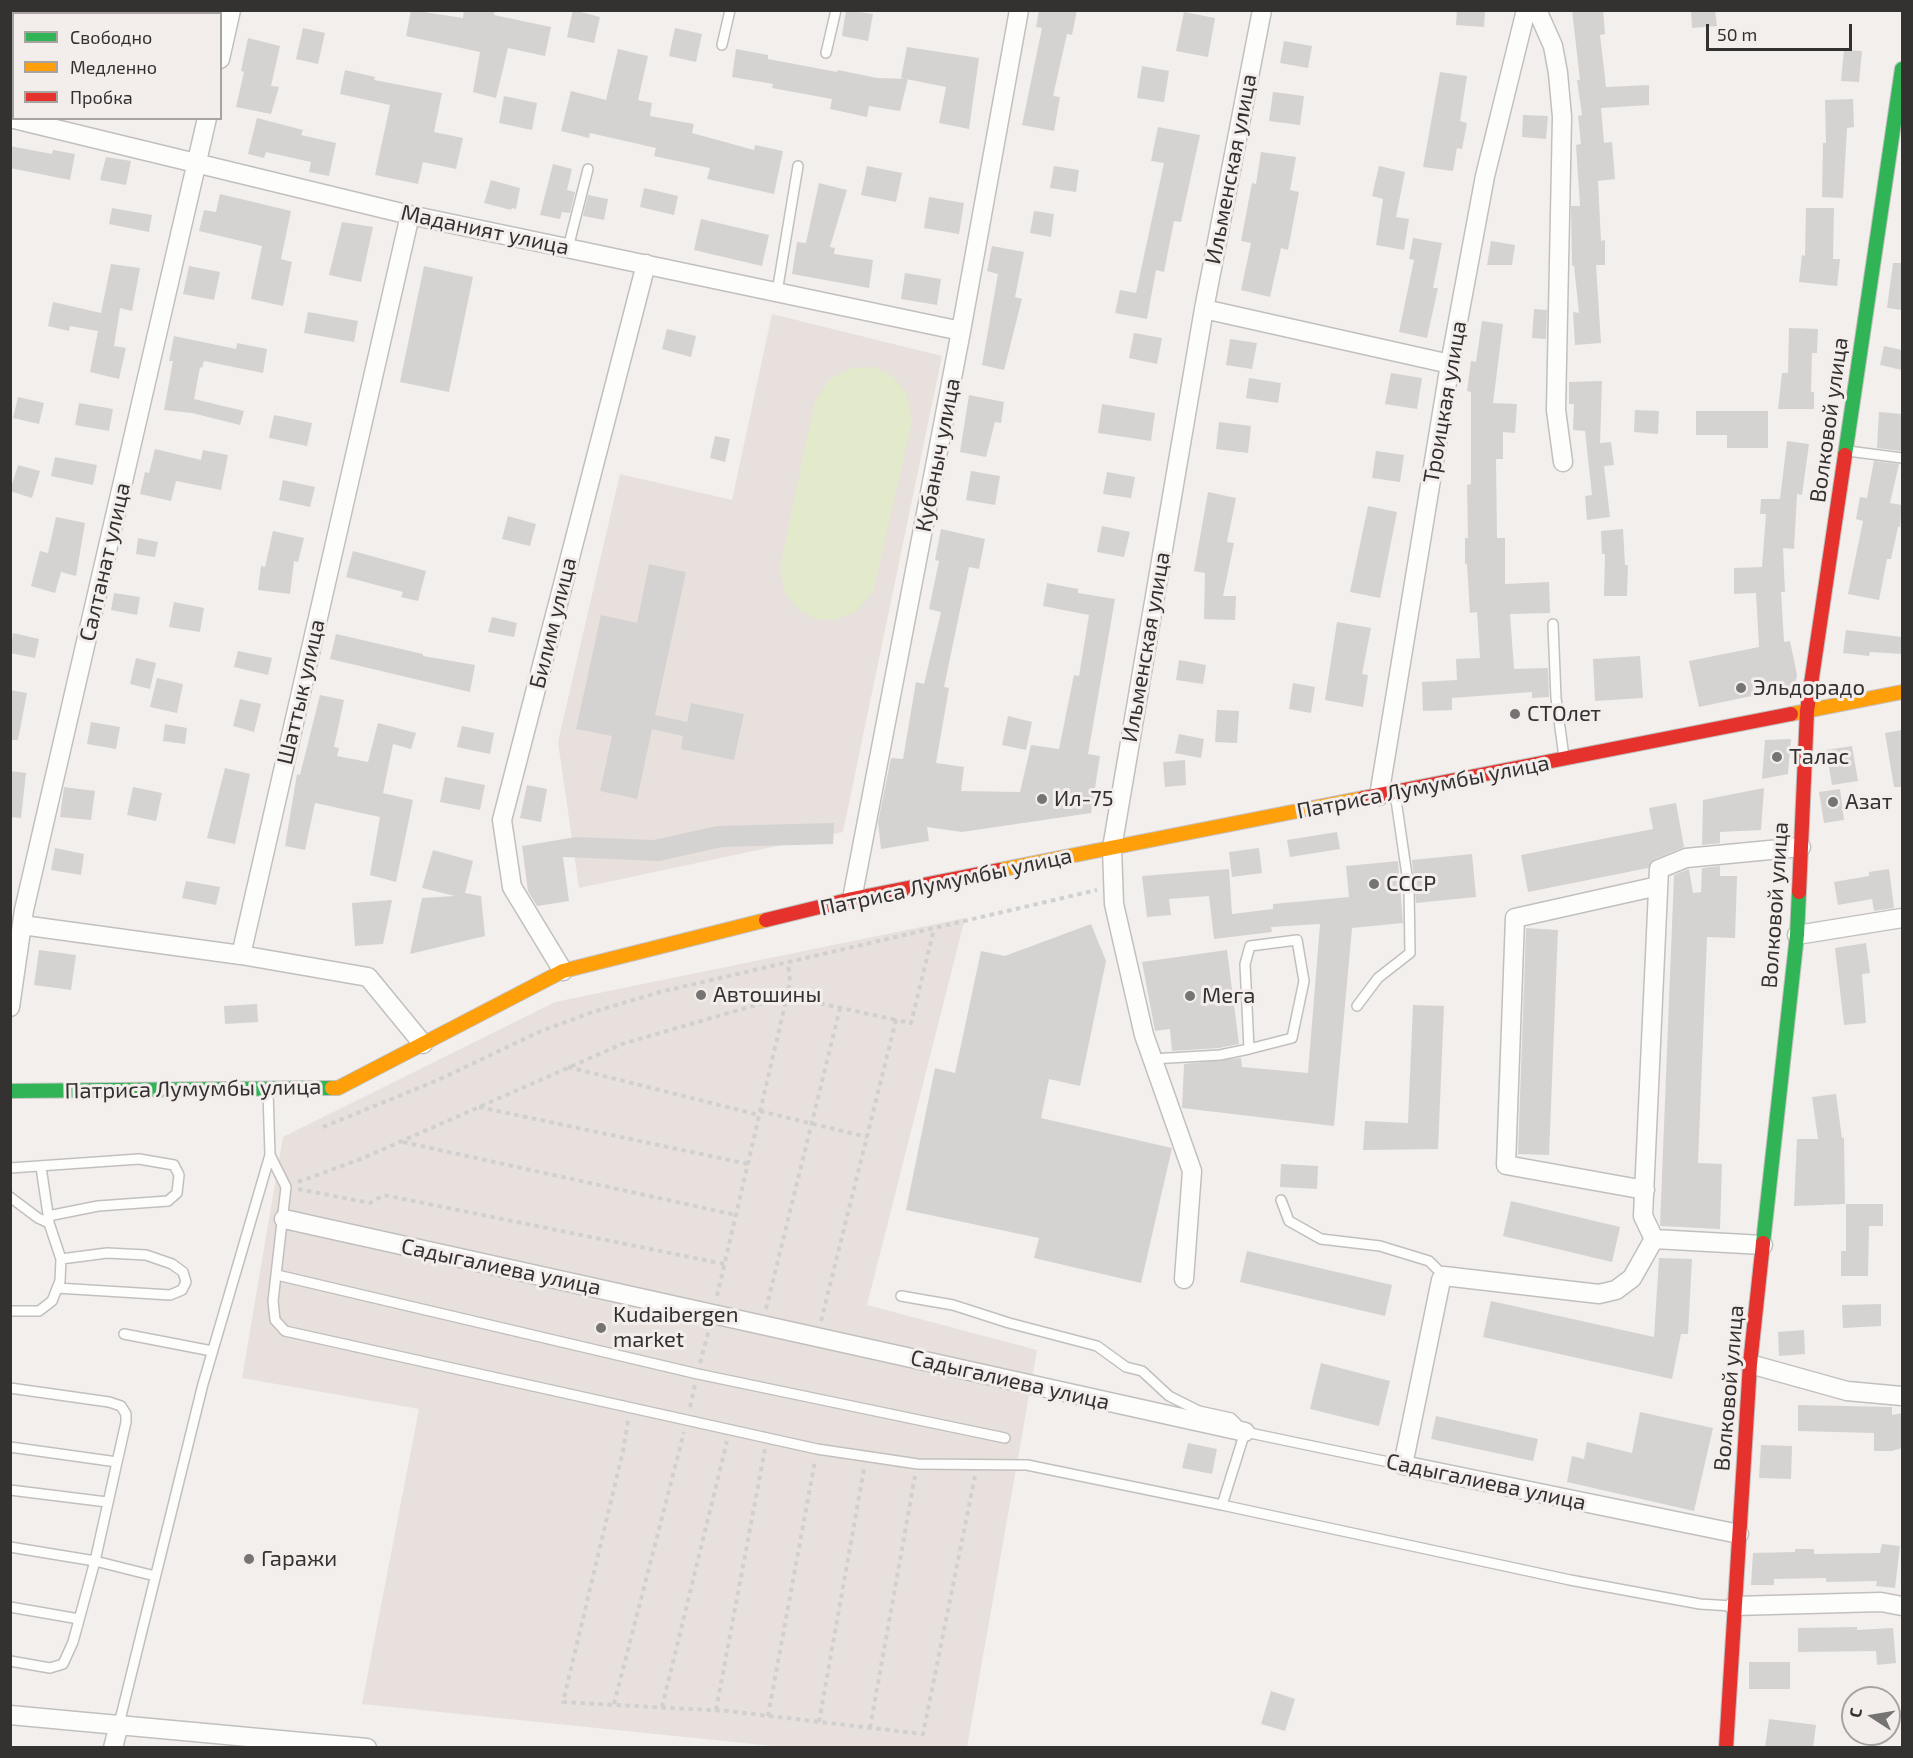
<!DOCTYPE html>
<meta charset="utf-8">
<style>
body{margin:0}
#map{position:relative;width:1913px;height:1758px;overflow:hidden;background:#f2efed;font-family:"Exo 2",sans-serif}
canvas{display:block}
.frame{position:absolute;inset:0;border:12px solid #343231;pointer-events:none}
.legend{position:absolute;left:12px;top:12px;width:210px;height:108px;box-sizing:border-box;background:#f3eeec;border:2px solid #a7a3a1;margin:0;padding:8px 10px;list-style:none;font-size:18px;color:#343231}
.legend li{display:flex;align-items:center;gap:12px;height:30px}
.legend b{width:30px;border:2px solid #a7a3a1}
.north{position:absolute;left:1841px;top:1686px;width:60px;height:60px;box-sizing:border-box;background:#f3eeec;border:2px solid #a7a3a1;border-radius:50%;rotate:282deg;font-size:16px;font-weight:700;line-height:24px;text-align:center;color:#343231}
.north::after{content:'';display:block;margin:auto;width:21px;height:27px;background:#767473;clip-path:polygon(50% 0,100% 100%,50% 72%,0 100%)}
.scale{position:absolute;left:1706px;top:24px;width:146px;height:27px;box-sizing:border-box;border:3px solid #343231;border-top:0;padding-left:8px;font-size:18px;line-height:21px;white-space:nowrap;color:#343231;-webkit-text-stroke:4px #f3eeec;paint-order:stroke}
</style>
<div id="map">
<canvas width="1913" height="1758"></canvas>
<div class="frame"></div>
<ul class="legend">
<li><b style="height:8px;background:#30b455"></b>Свободно</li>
<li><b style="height:8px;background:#ff9f0a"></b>Медленно</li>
<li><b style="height:8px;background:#e5322d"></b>Пробка</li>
</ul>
<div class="north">С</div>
<div class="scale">50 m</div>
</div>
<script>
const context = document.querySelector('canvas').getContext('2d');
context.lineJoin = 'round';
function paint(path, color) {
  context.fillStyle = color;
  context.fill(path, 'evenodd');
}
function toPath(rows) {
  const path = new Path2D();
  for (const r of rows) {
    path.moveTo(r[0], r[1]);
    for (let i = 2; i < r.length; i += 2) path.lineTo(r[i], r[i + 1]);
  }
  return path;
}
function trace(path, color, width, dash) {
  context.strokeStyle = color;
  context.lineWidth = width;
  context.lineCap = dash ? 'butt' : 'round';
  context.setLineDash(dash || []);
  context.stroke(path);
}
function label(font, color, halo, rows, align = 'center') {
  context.font = font + ' "Exo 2",sans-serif';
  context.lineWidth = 6;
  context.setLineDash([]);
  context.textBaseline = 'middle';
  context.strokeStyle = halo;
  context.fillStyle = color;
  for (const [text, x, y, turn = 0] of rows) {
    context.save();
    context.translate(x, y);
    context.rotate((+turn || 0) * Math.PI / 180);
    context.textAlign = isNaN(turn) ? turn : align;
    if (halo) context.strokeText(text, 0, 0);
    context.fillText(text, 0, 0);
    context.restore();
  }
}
paint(toPath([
 [772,314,942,356,843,832,579,888,558,742,620,474,732,500],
 [965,918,867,1305,1037,1350,967,1747,783,1747,362,1704,419,1409,242,1378,283,1137,555,1002]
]), '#e8e0dc');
paint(toPath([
 [873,367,892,376,906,393,912,421,873,592,856,612,834,620,815,619,797,608,785,592,780,567,815,401,830,379,852,368]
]), '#e2eacb');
paint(toPath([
 [411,10,463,18,464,10,495,10,494,15,551,27,545,56,508,48,496,98,473,92,480,52,406,36],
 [573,10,600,17,594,43,567,37],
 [846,10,873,14,868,41,842,36],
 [1039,10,1077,10,1072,35,1067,34,1053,96,1060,97,1054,131,1022,125,1042,28,1036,27],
 [1457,10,1485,10,1484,27,1456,25],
 [1572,10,1603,10,1605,34,1600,35,1606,87,1649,85,1649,105,1601,108,1604,143,1612,142,1615,179,1598,181,1601,241,1605,240,1605,265,1596,265,1601,343,1575,345,1573,312,1579,313,1574,266,1572,266,1571,206,1580,206,1576,145,1581,144,1578,116,1582,115,1577,80,1580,80],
 [1691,10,1715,10,1717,26,1692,28],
 [1184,12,1215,18,1208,57,1176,51],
 [303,28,325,33,318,64,296,59],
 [675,28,702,34,696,62,669,56],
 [248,38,280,46,271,86,279,87,271,114,236,107,244,72,241,71],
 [1284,41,1312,46,1308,68,1280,63],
 [907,47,979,58,969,129,939,123,946,87,901,78],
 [618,49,648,56,638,100,652,103,650,116,694,124,692,133,754,150,755,145,783,151,774,194,707,179,710,168,654,156,656,148,590,133,589,138,561,131,571,91,606,100],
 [736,49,768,55,768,59,837,72,838,70,877,78,908,79,900,111,869,106,867,117,830,109,832,99,772,88,773,84,732,77],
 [1844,50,1862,51,1859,82,1841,81],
 [1142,66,1169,71,1164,102,1137,98],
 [345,70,375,77,374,80,442,93,434,132,463,138,456,169,423,162,418,184,375,175,390,105,340,94],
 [1440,72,1467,76,1460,121,1467,123,1462,149,1457,148,1453,171,1423,167],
 [1273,92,1304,96,1300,125,1269,121],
 [504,96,537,103,532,130,499,123],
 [1853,99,1854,127,1847,128,1843,198,1822,197,1823,143,1826,143,1825,100],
 [1523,115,1548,116,1546,139,1522,137],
 [257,118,303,130,301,135,336,143,329,176,309,172,311,162,266,152,264,158,248,154],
 [1158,127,1200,135,1181,222,1174,221,1164,272,1156,270,1147,319,1115,313,1120,290,1136,293,1164,163,1151,161],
 [10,146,52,154,53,150,75,154,70,180,10,168],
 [1261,152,1296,157,1290,190,1299,192,1288,250,1281,248,1270,297,1241,290,1251,243,1241,241,1252,183,1256,184],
 [106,157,131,161,126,185,100,180],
 [553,164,572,169,567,190,575,192,570,213,562,212,560,219,540,215],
 [867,166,902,173,896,202,861,195],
 [1054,166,1079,170,1076,192,1050,188],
 [1379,166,1405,172,1396,217,1409,219,1404,250,1376,245,1383,199,1372,196],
 [491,180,520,188,516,209,512,208,511,210,484,203],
 [819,183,847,190,830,247,835,248,834,254,873,260,869,288,792,274,797,242,806,243],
 [644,188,678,196,674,215,640,207],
 [220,194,291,211,281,259,292,262,283,306,251,299,262,246,199,231,204,210,216,212],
 [588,195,608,199,604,220,583,216],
 [929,197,964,203,959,234,924,228],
 [112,208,152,215,149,232,109,224],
 [1806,208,1834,208,1833,259,1840,259,1837,286,1799,282,1802,255,1805,256],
 [1034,211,1054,214,1051,237,1030,233],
 [701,219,769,235,762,266,694,250],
 [342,222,373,227,361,282,329,275],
 [1413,238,1442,243,1433,288,1438,288,1427,338,1399,332,1414,260,1409,259],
 [1491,241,1515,245,1512,265,1487,265],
 [992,246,1024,252,1015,297,1022,299,1004,370,982,365,998,274,987,271],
 [1893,263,1902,263,1902,310,1887,308],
 [111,264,140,268,132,311,120,308,114,346,126,348,119,379,90,372,98,331,70,326,69,331,48,326,53,302,101,313],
 [189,266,220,272,214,300,183,294],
 [424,266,473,277,449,392,400,382],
 [905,273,941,279,937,305,901,299],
 [1534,309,1547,310,1546,339,1532,338],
 [308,312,358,321,354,342,304,333],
 [1482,321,1503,324,1493,403,1517,404,1515,433,1503,432,1503,459,1496,459,1497,538,1505,538,1505,584,1549,582,1550,613,1510,614,1514,669,1548,668,1549,697,1532,698,1532,692,1452,698,1452,710,1423,711,1422,682,1457,680,1456,659,1480,658,1477,612,1470,613,1467,564,1465,564,1465,538,1468,538,1467,485,1471,484,1471,392,1467,391,1471,361,1476,362],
 [1789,328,1818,329,1817,353,1812,353,1811,392,1814,392,1814,409,1778,409,1782,373,1788,373],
 [667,329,696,336,691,357,662,349],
 [1134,333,1162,338,1157,364,1129,358],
 [174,336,236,349,237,343,267,349,263,373,204,361,202,368,200,367,194,399,244,411,240,425,192,413,164,410,173,361,169,361],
 [1230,339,1257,343,1252,369,1226,365],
 [1884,346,1902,350,1902,370,1880,365],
 [1391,373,1422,378,1417,409,1385,404],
 [1249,378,1281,383,1278,403,1246,398],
 [1602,381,1600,443,1611,442,1614,465,1604,466,1610,517,1587,520,1585,496,1592,495,1585,431,1573,430,1574,404,1569,404,1569,382],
 [969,395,1004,402,1001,423,995,422,986,457,960,452],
 [18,397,44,403,39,424,13,418],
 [79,403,113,409,109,431,75,425],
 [1102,404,1155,413,1151,441,1098,433],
 [1635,410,1659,411,1658,434,1634,432],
 [1696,411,1768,411,1768,448,1727,448,1727,435,1696,435],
 [1879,412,1902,414,1901,451,1877,448],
 [274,415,312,423,307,446,269,438],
 [1219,422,1251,426,1248,453,1216,449],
 [715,436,730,439,725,462,710,458],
 [1787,441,1809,444,1802,495,1797,494,1794,549,1783,548,1785,592,1781,592,1784,642,1790,641,1797,675,1795,687,1699,707,1689,661,1759,647,1756,593,1734,594,1734,568,1762,567,1766,514,1760,514,1761,499,1780,499],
 [155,449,201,460,203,450,228,455,221,490,176,481,171,501,140,494,145,472,149,473],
 [1376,451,1404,455,1400,482,1372,478],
 [55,457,97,465,93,485,51,476],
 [1874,461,1899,464,1890,503,1902,505,1900,527,1898,527,1891,559,1887,559,1879,600,1848,594,1863,521,1856,519,1860,497,1867,498],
 [18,465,40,471,32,498,10,491],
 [971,471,1000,476,995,505,966,500],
 [1107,472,1135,477,1131,498,1103,494],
 [283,480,315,487,310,507,279,500],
 [1208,492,1236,498,1227,542,1234,543,1223,596,1236,596,1235,620,1204,619,1205,573,1194,571],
 [1368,506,1397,512,1380,598,1350,592],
 [508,516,536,524,530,546,502,539],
 [56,517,85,523,76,576,61,572,55,593,31,586,40,551,48,553],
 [1102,526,1130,532,1124,557,1097,552],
 [941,529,985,539,979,569,969,567,944,687,949,688,936,763,964,767,961,791,1020,792,1031,745,1059,749,1074,675,1079,676,1089,615,1043,606,1047,583,1078,589,1078,593,1115,599,1088,754,1100,756,1091,813,962,832,927,827,929,841,881,849,878,822,891,758,903,759,916,682,924,684,941,612,929,609,939,561,935,560],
 [1623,529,1625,565,1628,565,1627,596,1604,596,1605,554,1602,554,1601,531],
 [273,531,304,538,298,562,294,561,290,594,258,590,261,566,265,567],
 [138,538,158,542,155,557,136,554],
 [353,551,426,571,418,601,401,597,403,592,346,577],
 [649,564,686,572,655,715,687,722,691,703,744,714,734,760,681,749,683,736,652,729,637,799,600,791,612,736,576,729,601,615,637,623],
 [114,593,140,597,137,615,111,610],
 [174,602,204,608,200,632,169,627],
 [492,617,517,623,514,637,488,632],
 [1337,622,1371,628,1362,674,1368,675,1363,707,1325,700],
 [1846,630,1902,637,1902,654,1870,652,1869,656,1843,653],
 [13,633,39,639,35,658,10,653],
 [336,634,423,654,423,656,475,665,470,692,330,659],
 [238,651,272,658,268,675,234,667],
 [1640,656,1643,698,1595,701,1593,659],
 [136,658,156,663,150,689,130,684],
 [1179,660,1206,665,1203,684,1176,680],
 [157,678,183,684,177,713,150,707],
 [1293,683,1315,687,1311,713,1289,709],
 [10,690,27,693,18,740,10,740],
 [320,695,344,700,334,747,339,748,337,756,368,762,378,723,416,733,411,749,393,744,383,793,413,800,396,882,370,875,380,817,315,803,305,850,285,846,297,774,300,775],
 [240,699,261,704,254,732,233,726],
 [1217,710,1239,711,1237,743,1215,742],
 [1008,716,1032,722,1026,750,1002,745],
 [91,722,120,727,116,749,87,744],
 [165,724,187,728,185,744,163,741],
 [462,726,494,733,490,754,457,747],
 [1902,730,1902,787,1894,787,1885,733],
 [1179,734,1204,739,1201,758,1175,753],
 [1791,739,1788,774,1762,779,1765,740],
 [1852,746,1858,781,1832,785,1826,750],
 [1185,760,1186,785,1165,787,1163,762],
 [225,768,250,774,235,844,207,838],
 [10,771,26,773,21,818,10,817],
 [445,777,485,785,480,810,440,802],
 [527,785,547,789,541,822,520,818],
 [64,787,95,791,91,820,60,817],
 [133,787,162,793,156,821,127,815],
 [1764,788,1761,830,1720,832,1720,843,1702,845,1703,800],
 [1840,789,1844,820,1824,823,1819,792],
 [1676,803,1684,847,1655,859,1648,868,1528,892,1521,855,1653,829,1649,808],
 [834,823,833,844,722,847,659,861,563,857,569,901,537,906,528,891,522,846,576,837,653,840,717,826],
 [1337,832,1340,849,1290,857,1287,840],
 [55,848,84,854,81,875,51,870],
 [1259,848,1262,873,1232,877,1229,852],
 [433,850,473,861,465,893,481,896,485,936,410,954,422,898,455,896,422,888],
 [1472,854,1476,897,1416,903,1412,860],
 [1398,861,1403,923,1352,928,1334,1126,1182,1108,1184,1064,1241,1058,1242,1067,1308,1073,1320,924,1271,927,1272,932,1214,939,1209,896,1169,899,1171,915,1147,917,1142,876,1229,869,1232,914,1273,909,1273,904,1349,897,1346,866],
 [1720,866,1720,876,1737,876,1735,938,1707,937,1698,1163,1722,1164,1720,1229,1660,1226,1674,875,1689,869,1693,893,1701,892,1702,868],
 [1889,869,1894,908,1874,911,1872,899,1838,905,1834,882,1869,876,1869,872],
 [186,881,220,887,216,905,182,898],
 [392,900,383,944,355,946,352,903],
 [1091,924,1106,961,1080,1086,1049,1079,1041,1118,1172,1148,1141,1283,1034,1258,1039,1238,906,1210,935,1068,955,1073,981,951,1005,956],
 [1526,928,1558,930,1549,1155,1518,1154],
 [1866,943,1870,973,1862,974,1866,1023,1844,1025,1835,948],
 [39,950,76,955,71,990,34,985],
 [1227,950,1239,1044,1219,1048,1172,1051,1170,1029,1155,1031,1142,962],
 [257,1004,258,1022,225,1024,224,1006],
 [1413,1005,1444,1006,1438,1149,1363,1150,1365,1121,1408,1123],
 [1836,1094,1842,1138,1844,1138,1845,1204,1794,1206,1797,1139,1818,1139,1812,1097],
 [1281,1164,1318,1166,1317,1189,1280,1187],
 [1511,1201,1620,1227,1612,1262,1503,1236],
 [1846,1204,1883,1204,1883,1226,1869,1226,1868,1276,1841,1276,1841,1251,1846,1251],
 [1247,1251,1392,1285,1385,1316,1240,1282],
 [1659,1258,1692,1259,1688,1334,1681,1334,1672,1379,1483,1337,1491,1301,1654,1337],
 [1881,1304,1881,1326,1843,1328,1842,1305],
 [1804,1330,1805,1354,1779,1356,1778,1332],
 [1321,1363,1390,1381,1379,1426,1310,1409],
 [1798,1405,1892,1407,1892,1415,1902,1413,1902,1448,1892,1451,1874,1451,1874,1433,1798,1431],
 [1640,1412,1713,1428,1694,1511,1567,1482,1572,1456,1584,1459,1587,1442,1632,1453],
 [1436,1416,1538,1439,1533,1461,1431,1439],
 [1188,1443,1217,1449,1212,1474,1182,1468],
 [1761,1445,1792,1446,1791,1479,1759,1478],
 [1882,1544,1900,1546,1895,1588,1876,1586,1877,1581,1826,1582,1826,1578,1774,1579,1774,1585,1751,1585,1753,1553,1795,1552,1795,1549,1814,1549,1814,1554,1880,1553],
 [1857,1627,1857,1630,1893,1628,1896,1663,1877,1665,1876,1651,1798,1652,1798,1628],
 [1749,1662,1790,1662,1790,1689,1749,1689],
 [1271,1691,1295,1699,1285,1731,1261,1724],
 [1769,1719,1816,1725,1813,1748,1765,1748]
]), '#d5d3d2');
const lane = toPath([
 [722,45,730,10],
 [826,53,836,10],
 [568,248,588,169],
 [777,292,798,166],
 [1848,451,1902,458],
 [1553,624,1556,698,1564,757],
 [1357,1006,1378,978,1410,953,1409,889,1395,793],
 [1152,1059,1220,1055,1249,1049,1292,1038,1304,981,1297,940,1250,946,1245,964,1249,1049],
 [268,1091,270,1155,286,1187,273,1301,275,1320,285,1331,817,1449,918,1464,1027,1465,1222,1505,1245,1432],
 [41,1167,49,1221],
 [10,1168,139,1159,174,1165,179,1175,177,1193,168,1201,98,1206,48,1216],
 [10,1197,38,1218,49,1223,61,1259,60,1281,52,1301,39,1311,10,1311],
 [1281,1200,1289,1221,1321,1239,1380,1246,1429,1261,1444,1276],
 [277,1275,698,1374,1005,1438],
 [57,1288,170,1295,182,1290,186,1282,183,1272,172,1264,146,1255,107,1253,61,1259],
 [901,1296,953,1305,1009,1323,1097,1346,1126,1367,1142,1371,1169,1396,1199,1411,1231,1418,1241,1428],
 [124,1334,212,1351],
 [10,1388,109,1402,121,1406,126,1414,126,1422,95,1561,73,1642,63,1664,50,1668,10,1661],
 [1245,1432,1403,1465],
 [10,1447,117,1462],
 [10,1490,107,1502],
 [1222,1505,1570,1580,1700,1604,1732,1606],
 [10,1547,95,1561,155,1576],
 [10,1607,79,1619],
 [119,1724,203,1384,270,1155]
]);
const street = toPath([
 [1537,10,1553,46,1558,73,1562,117,1556,410,1563,462],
 [220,59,231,10],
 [10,118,410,215,961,331],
 [1204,309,1450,364],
 [1379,796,1450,364,1485,176,1526,10],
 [852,899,961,331,1019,10],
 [22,925,241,955,410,215],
 [1797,935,1902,918],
 [241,955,368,977,423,1044],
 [563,971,512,887,502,820,646,264],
 [10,1007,24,910,207,118],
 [1645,1190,1506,1165,1515,918,1658,886],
 [284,1219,1245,1432],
 [1654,1239,1632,1278,1616,1290,1599,1294,1444,1276,1441,1280,1403,1465,1739,1534],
 [1763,1245,1654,1239,1643,1216,1659,869,1686,858,1801,847],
 [1184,1279,1192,1171,1144,1035,1114,904,1112,848,1204,309,1262,10],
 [1750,1364,1847,1391,1902,1396],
 [1734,1606,1881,1602,1902,1606],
 [10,1715,367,1748],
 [113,1748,119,1724]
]);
const fast = toPath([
 [1845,455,1902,69],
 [10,1091,332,1088],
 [1763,1243,1797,935,1799,892]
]);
const slow = toPath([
 [1791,714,1902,692],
 [999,870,1363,798],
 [332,1088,338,1088,563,971,766,920]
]);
const jam = toPath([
 [1363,798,1791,714],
 [1799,892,1807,711,1845,455],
 [766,920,852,899,999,870],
 [1726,1748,1750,1364,1763,1243]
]);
trace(lane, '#c2c0bf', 12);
trace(street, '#c2c0bf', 21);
trace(fast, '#c2c0bf', 16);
trace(slow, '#c2c0bf', 16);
trace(jam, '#c2c0bf', 16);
trace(toPath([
 [568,1067,759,1115],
 [479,1107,748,1164],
 [760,1111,867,1137],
 [323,1127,438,1080,541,1031,593,1012,660,992,1097,890],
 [403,1142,736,1215],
 [298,1182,361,1159,622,1044,787,996,896,1020],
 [298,1189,370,1203,384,1195,724,1264],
 [717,1296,787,996,790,981,788,963],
 [766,1309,840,1008],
 [821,1321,896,1020,911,1023,934,929],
 [700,1363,709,1330],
 [690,1407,695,1385],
 [628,1421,623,1451,563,1702,727,1711,923,1734,975,1476],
 [614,1704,684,1432],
 [662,1707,727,1441],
 [716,1710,765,1449],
 [768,1716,815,1461],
 [819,1722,864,1469],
 [870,1728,915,1476]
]), '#d1d0d0', 4, [4.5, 4.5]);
trace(lane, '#fdfdfc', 9);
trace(street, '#fdfdfc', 18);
trace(fast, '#30b455', 14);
trace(slow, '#ff9f0a', 14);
trace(jam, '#e5322d', 14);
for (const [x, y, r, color] of [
 [1741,688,6,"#767473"],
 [1515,714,6,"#767473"],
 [1777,757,6,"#767473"],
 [1042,799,6,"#767473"],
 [1833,802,6,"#767473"],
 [1374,884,6,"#767473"],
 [701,995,6,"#767473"],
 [1190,996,6,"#767473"],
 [601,1328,6,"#767473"],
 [249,1559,6,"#767473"]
]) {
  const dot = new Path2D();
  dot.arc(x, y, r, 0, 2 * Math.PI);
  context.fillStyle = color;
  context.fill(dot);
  trace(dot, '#f3eeec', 2);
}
label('22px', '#343231', '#f3eeec', [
 ["Ильменская улица",1231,169,-79],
 ["Маданият улица",485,230,12],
 ["Троицкая улица",1445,402,-80],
 ["Волковой улица",1829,420,-82],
 ["Кубаныч улица",938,455,-79],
 ["Салтанат улица",105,562,-77],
 ["Билим улица",553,623,-76],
 ["Ильменская улица",1146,647,-80],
 ["Шаттык улица",301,692,-77],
 ["Патриса Лумумбы улица",1423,787,-11],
 ["Патриса Лумумбы улица",946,882,-12],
 ["Волковой улица",1775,905,-86],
 ["Патриса Лумумбы улица",193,1089,-1],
 ["Садыгалиева улица",501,1267,12],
 ["Садыгалиева улица",1010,1380,13],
 ["Волковой улица",1729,1388,-85],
 ["Садыгалиева улица",1486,1482,12]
]);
label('22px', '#343231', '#f3eeec', [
 ["Эльдорадо",1753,688],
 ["СТОлет",1527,714],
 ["Талас",1789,757],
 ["Ил-75",1054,799],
 ["Азат",1845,802],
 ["СССР",1386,884],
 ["Автошины",713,995],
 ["Мега",1202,996],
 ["Kudaibergen",613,1315],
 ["market",613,1340],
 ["Гаражи",261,1559]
], 'left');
</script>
